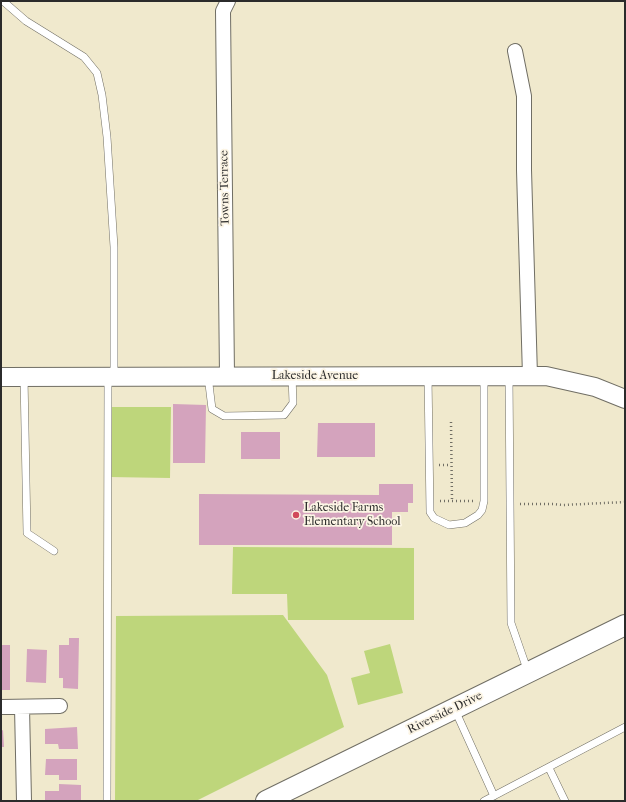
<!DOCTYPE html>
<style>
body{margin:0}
#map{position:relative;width:626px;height:802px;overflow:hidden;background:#f0e9cd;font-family:"IM FELL French Canon",serif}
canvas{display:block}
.frame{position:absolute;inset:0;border:2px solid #2b2b2b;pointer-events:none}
</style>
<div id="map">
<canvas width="626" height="802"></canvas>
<div class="frame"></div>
</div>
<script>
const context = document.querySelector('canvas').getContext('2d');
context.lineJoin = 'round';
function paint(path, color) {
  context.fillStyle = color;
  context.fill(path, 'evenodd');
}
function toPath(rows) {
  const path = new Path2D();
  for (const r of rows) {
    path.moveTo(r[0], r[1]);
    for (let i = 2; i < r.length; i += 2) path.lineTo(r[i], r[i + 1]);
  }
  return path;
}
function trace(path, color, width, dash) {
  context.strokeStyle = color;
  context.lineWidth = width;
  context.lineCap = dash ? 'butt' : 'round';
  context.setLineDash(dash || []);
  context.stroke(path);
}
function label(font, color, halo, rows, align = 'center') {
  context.font = font + ' "IM FELL French Canon",serif';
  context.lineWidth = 3.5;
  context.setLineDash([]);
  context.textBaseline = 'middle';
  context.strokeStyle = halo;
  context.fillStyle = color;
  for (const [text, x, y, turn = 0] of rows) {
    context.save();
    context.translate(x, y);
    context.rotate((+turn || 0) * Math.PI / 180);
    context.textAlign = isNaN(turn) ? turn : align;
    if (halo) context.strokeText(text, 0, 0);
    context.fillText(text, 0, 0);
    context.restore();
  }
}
paint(toPath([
 [110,407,171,407,170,478,109,477],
 [233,547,414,548,414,620,288,620,287,594,232,594],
 [283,615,327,675,344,727,196,801,115,801,116,616],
 [390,644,403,693,358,705,351,678,370,673,364,651]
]), '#bed67b');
paint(toPath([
 [173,404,206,405,205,463,173,463],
 [318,423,375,423,375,457,317,457],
 [241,432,280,432,280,459,241,459],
 [379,484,413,484,413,503,408,503,408,512,392,512,392,545,199,545,199,494,379,495],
 [69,638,79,638,78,689,63,688,63,678,59,678,59,645,69,645],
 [1,645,10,645,10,690,1,690],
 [27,649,47,650,46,683,26,682],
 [77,727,78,749,59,749,58,744,45,744,45,729],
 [3,730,4,747,1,747,1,731],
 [46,759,77,759,77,780,59,780,59,775,45,775],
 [59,784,81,785,81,801,45,801,45,791,59,791]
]), '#d4a3bd');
const service = toPath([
 [3,1,26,21,84,57,97,73,102,95,107,137,114,247,114,376],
 [208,376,212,409,224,416,284,415,293,403,292,376],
 [428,376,430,512,434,518,449,525,465,523,478,515,482,510,484,501,484,377],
 [509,376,511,623,528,672],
 [24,377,27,533,54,551],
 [455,710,494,796],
 [549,768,565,801],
 [107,801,108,377],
 [484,801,625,727]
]);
const minor = toPath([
 [515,51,524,96,524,170,530,376],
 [227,376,223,11,228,1],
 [1,707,60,706],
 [22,707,24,801]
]);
const tertiary = toPath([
 [1,377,546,376,595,387,625,399]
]);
const secondary = toPath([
 [266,801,625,625]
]);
trace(service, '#706e64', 8);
trace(minor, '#706e64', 16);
trace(tertiary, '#706e64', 20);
trace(secondary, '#706e64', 22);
trace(toPath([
 [451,422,452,501],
 [439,465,451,465],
 [440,501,473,501],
 [520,504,553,504,563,505,625,502]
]), '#706e64', 2.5, [1, 3]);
trace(service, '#fff', 7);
trace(minor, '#fff', 14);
trace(tertiary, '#fff', 18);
trace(secondary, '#fff', 20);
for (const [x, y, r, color] of [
 [296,515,4,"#d1495b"]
]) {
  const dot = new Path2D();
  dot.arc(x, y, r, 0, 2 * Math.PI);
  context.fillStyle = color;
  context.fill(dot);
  trace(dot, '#fcf5e5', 1.5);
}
label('12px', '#2b2b2b', '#fcf5e5', [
 ["Towns Terrace",225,188,-91],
 ["Lakeside Avenue",315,376],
 ["Riverside Drive",445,713,-26]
]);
label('12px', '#2b2b2b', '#fcf5e5', [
 ["Lakeside Farms",304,508],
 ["Elementary School",304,522]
], 'left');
</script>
